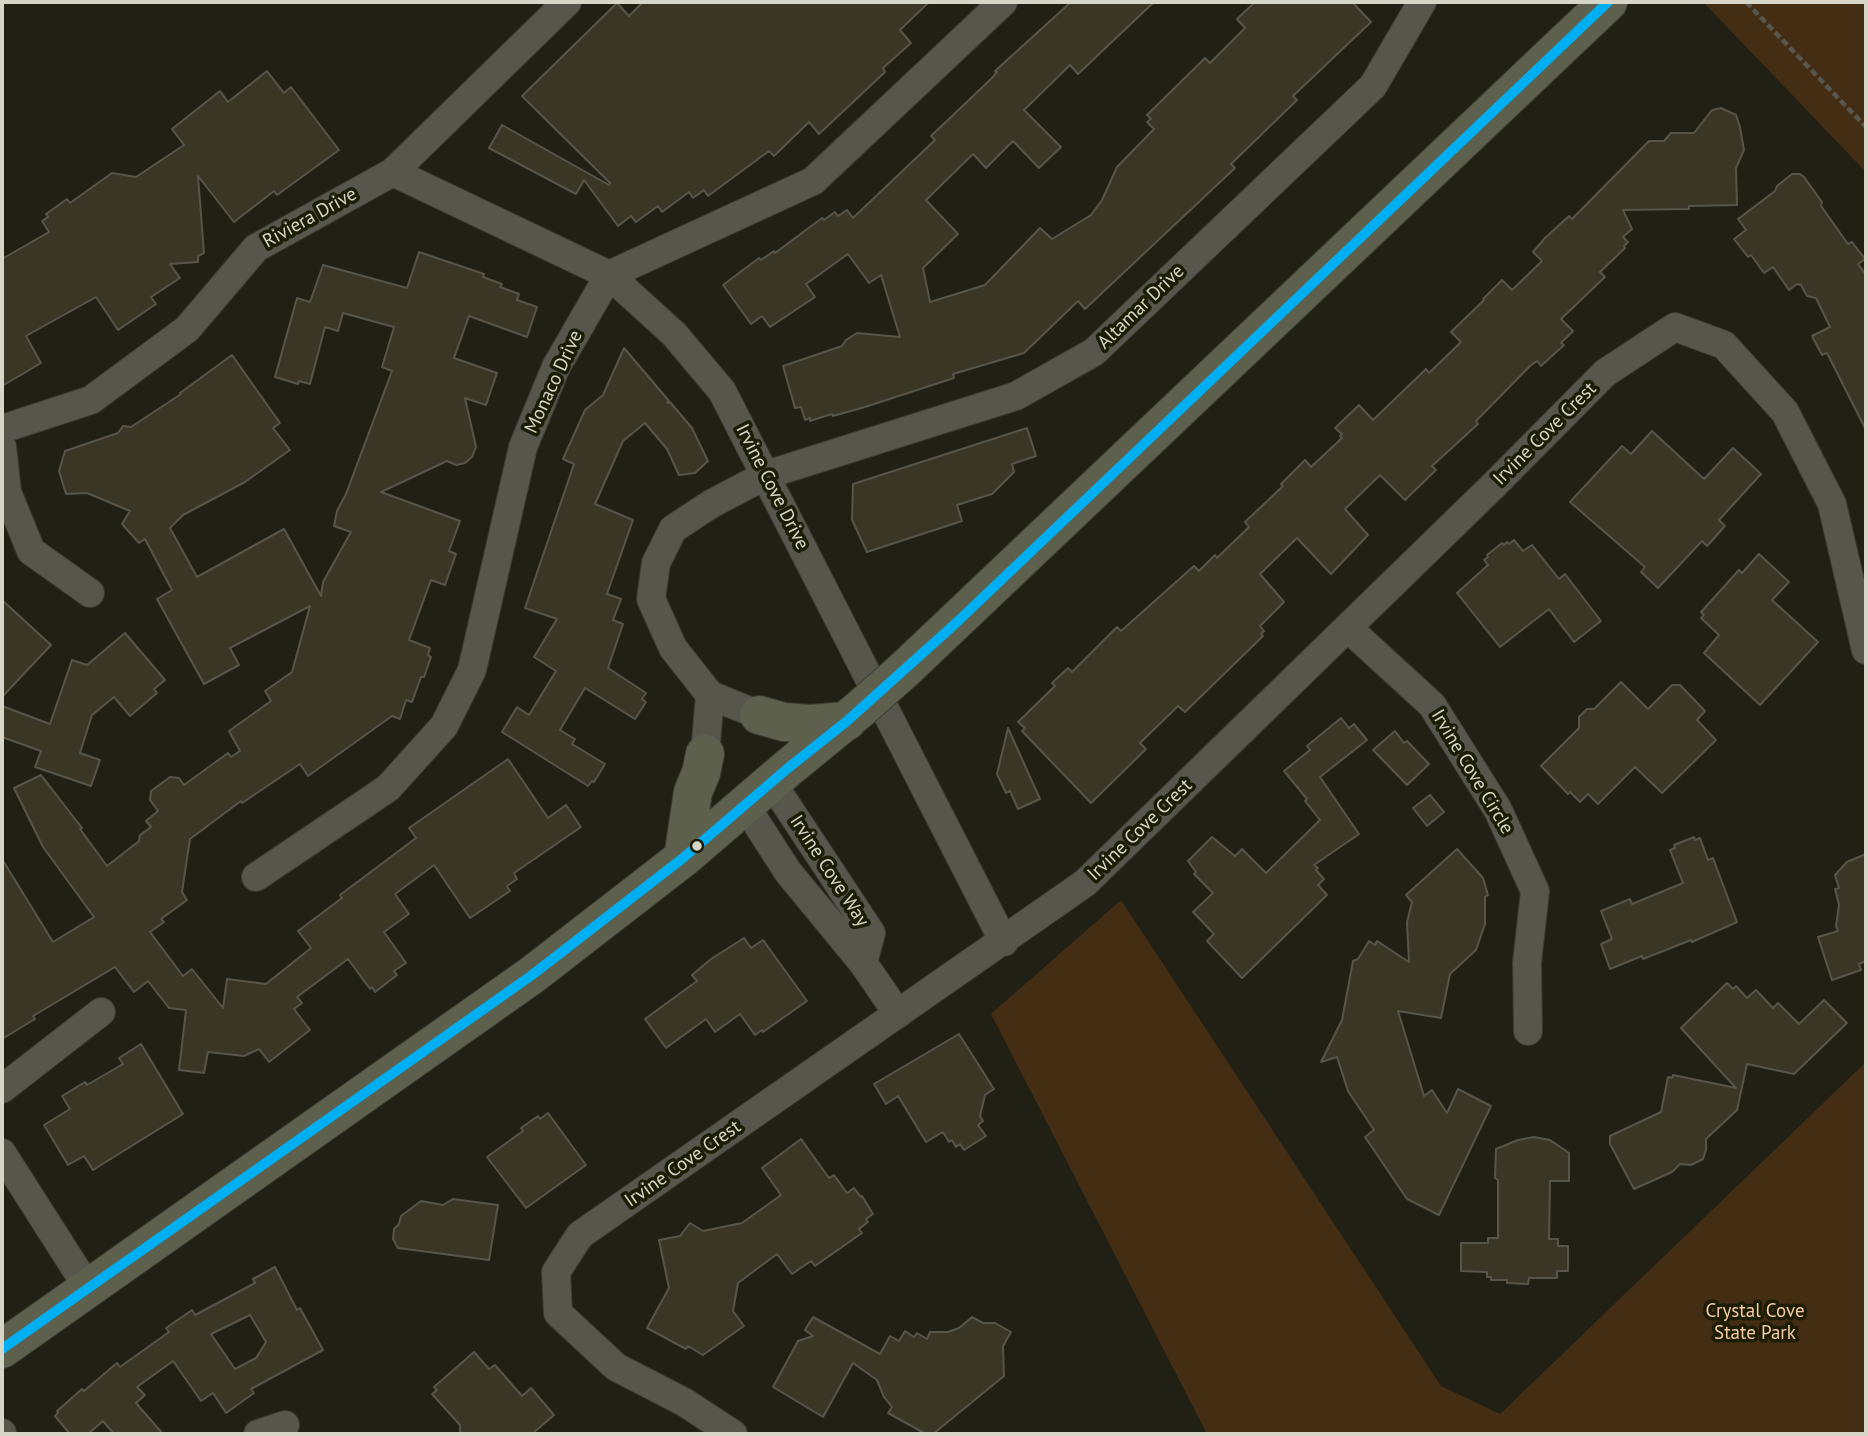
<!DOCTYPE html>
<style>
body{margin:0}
#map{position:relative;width:1868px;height:1436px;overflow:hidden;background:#202014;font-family:"PT Sans",sans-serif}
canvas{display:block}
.frame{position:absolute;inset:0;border:4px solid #d6d6c8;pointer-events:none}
</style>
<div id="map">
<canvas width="1868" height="1436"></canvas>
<div class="frame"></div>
</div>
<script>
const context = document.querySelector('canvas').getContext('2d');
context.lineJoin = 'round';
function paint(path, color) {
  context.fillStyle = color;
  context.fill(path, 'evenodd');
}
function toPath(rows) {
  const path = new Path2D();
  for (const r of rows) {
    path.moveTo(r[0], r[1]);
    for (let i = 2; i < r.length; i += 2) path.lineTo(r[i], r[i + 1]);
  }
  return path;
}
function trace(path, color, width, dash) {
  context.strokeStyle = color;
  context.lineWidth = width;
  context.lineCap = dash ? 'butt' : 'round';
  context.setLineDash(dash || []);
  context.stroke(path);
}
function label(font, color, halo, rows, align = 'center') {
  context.font = font + ' "PT Sans",sans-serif';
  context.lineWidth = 7;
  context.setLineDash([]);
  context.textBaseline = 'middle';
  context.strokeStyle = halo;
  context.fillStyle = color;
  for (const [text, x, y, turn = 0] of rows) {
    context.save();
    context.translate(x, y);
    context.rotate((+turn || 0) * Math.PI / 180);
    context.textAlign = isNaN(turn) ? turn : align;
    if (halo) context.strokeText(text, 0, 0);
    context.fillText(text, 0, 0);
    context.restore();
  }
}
paint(toPath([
 [1703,2,1866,2,1866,172],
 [1121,900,1441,1386,1500,1414,1866,1062,1866,1434,1207,1434,991,1014]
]), '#432e14');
const building = toPath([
 [643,2,929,2,900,30,911,43,883,68,885,72,819,134,809,122,774,156,769,151,708,196,704,190,693,198,689,192,662,212,658,206,636,222,631,216,618,226,584,180,576,194,489,148,502,125,609,185,610,183,522,96,617,3,629,16,643,2],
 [1071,2,1154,2,1078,74,1070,65,1024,110,1061,147,1039,168,1013,141,986,168,973,154,926,200,958,234,923,268,930,302,985,285,1040,228,1052,239,1091,215,1102,200,1117,167,1154,129,1147,122,1151,119,1147,115,1205,58,1210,63,1245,28,1237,19,1255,2,1352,2,1371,22,1293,96,1297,100,1231,164,1235,168,1085,309,1078,301,1024,353,953,374,954,378,865,407,833,416,832,414,810,421,810,418,805,420,801,407,795,408,783,366,842,346,846,340,857,333,900,337,881,275,869,283,848,254,806,284,815,297,770,327,762,316,751,324,723,285,759,258,761,260,774,251,775,253,822,218,824,220,835,212,838,216,847,210,853,218,935,140,931,136,992,78,997,72,995,71,1071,2],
 [267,71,284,93,291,87,339,150,277,195,274,191,234,222,198,176,204,253,198,256,198,262,170,264,180,278,151,297,156,304,118,330,96,297,26,336,41,363,2,386,2,259,49,232,42,221,48,217,46,214,67,199,70,203,112,173,136,177,184,145,172,129,220,91,228,102,267,71],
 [1721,108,1736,115,1740,127,1744,150,1736,168,1737,205,1689,206,1689,209,1623,210,1632,229,1623,237,1628,242,1624,246,1625,248,1600,272,1605,277,1561,319,1573,331,1561,343,1564,345,1541,366,1537,361,1530,366,1476,421,1478,424,1432,466,1436,470,1405,500,1380,475,1345,509,1368,535,1331,574,1297,538,1260,574,1284,602,1260,626,1264,631,1261,634,1263,636,1185,712,1178,706,1140,743,1146,749,1091,803,1022,731,1025,728,1018,722,1055,686,1052,683,1068,668,1072,672,1117,627,1121,631,1194,566,1199,571,1215,555,1217,558,1249,527,1245,522,1283,486,1281,484,1305,460,1311,467,1342,438,1340,436,1342,434,1335,428,1359,405,1373,420,1426,369,1429,373,1461,342,1451,332,1484,300,1483,299,1502,280,1512,290,1542,261,1533,252,1545,238,1569,216,1572,219,1649,141,1664,141,1671,133,1694,133,1712,110,1721,108],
 [1792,174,1800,174,1804,177,1822,202,1821,206,1848,244,1852,242,1865,259,1858,264,1866,275,1866,430,1827,353,1822,355,1812,336,1830,327,1816,298,1807,296,1801,285,1797,284,1789,290,1773,267,1764,273,1751,255,1748,257,1734,239,1746,230,1738,219,1775,191,1777,186,1792,174],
 [419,252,484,274,483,277,502,284,500,287,519,294,517,300,537,307,527,337,469,316,454,358,497,373,486,405,465,398,476,447,472,457,465,463,456,465,447,461,381,492,460,521,449,551,456,554,445,585,431,580,409,640,430,648,428,655,431,657,424,677,421,677,412,702,406,700,400,719,392,716,308,776,300,764,242,803,241,801,190,839,182,892,187,900,161,919,164,922,150,932,183,976,192,969,223,1008,227,979,266,984,311,948,298,931,342,898,340,895,416,838,409,828,508,759,548,818,566,805,581,827,514,873,517,879,507,886,510,891,470,918,434,865,395,894,409,914,384,932,406,963,394,971,397,975,375,992,372,987,370,989,348,959,297,997,302,1003,294,1009,310,1030,269,1062,259,1049,244,1056,208,1052,204,1073,179,1070,186,1010,169,1008,148,981,134,992,115,967,33,1016,35,1019,2,1039,2,859,53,942,94,917,43,847,14,788,41,775,82,828,80,829,107,866,139,841,140,835,151,827,146,821,158,811,150,800,151,791,170,777,179,778,184,785,228,753,231,757,240,751,229,731,271,701,265,691,292,672,310,606,230,648,239,665,204,684,157,599,172,590,145,539,139,543,122,524,130,511,87,493,66,494,59,471,65,451,118,433,123,426,131,427,181,394,180,393,232,355,280,423,273,428,290,450,245,482,183,515,170,528,197,577,284,529,321,596,323,582,351,532,334,526,337,511,346,494,392,371,382,367,394,327,343,313,338,331,325,327,310,384,299,381,298,384,275,377,297,298,310,302,323,265,407,288,419,252],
 [624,348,669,401,667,403,670,402,692,428,708,461,695,473,679,475,667,449,645,423,623,441,595,504,633,520,607,594,621,599,613,620,623,624,608,668,646,693,642,699,646,702,635,719,585,688,560,730,575,739,572,744,605,764,594,782,592,781,588,786,502,732,517,707,529,715,556,671,534,657,557,619,525,608,574,464,563,459,585,410,603,395,624,348],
 [1027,428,1036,456,1012,464,1014,472,992,494,957,505,962,521,867,552,852,520,853,484,1027,428],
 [1652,431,1704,479,1733,448,1761,474,1719,520,1725,526,1707,546,1702,541,1658,588,1641,572,1645,567,1570,502,1622,446,1631,454,1652,431],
 [1514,540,1523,551,1532,545,1559,579,1565,574,1601,621,1574,642,1549,609,1500,647,1457,593,1488,565,1484,560,1488,557,1487,555,1502,543,1504,545,1507,542,1509,544,1514,540],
 [1759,554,1789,582,1772,600,1818,642,1760,705,1704,653,1719,635,1701,618,1704,615,1701,612,1739,570,1742,573,1759,554],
 [2,600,51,645,2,697,2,600],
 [125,633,165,680,154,689,157,693,130,716,114,697,92,715,80,753,100,760,91,786,35,767,41,751,2,737,2,706,50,724,72,660,87,665,125,633],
 [1621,682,1648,709,1672,685,1680,685,1705,711,1697,720,1716,740,1662,793,1635,767,1598,804,1588,794,1580,802,1570,792,1568,794,1541,766,1579,728,1579,717,1587,709,1594,709,1621,682],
 [1341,718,1349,728,1354,724,1367,740,1320,777,1359,834,1314,865,1318,868,1316,870,1324,879,1318,885,1327,895,1242,978,1207,941,1214,934,1193,912,1213,893,1194,874,1196,872,1188,861,1212,837,1235,856,1242,849,1266,873,1320,820,1305,801,1307,799,1284,771,1310,750,1307,746,1341,718],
 [1008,728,1040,799,1018,809,1010,791,1006,793,997,774,1008,728],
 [1395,731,1404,743,1407,741,1429,764,1407,785,1373,750,1395,731],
 [1430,795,1444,812,1427,826,1413,808,1430,795],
 [1694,837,1695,840,1700,838,1708,860,1713,858,1737,922,1692,942,1691,940,1643,959,1642,956,1610,969,1601,944,1612,939,1601,911,1630,899,1632,904,1683,883,1670,850,1675,848,1674,845,1694,837],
 [1457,849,1483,878,1488,895,1485,897,1485,924,1476,950,1450,974,1441,1018,1398,1011,1424,1096,1432,1090,1447,1113,1458,1089,1491,1106,1439,1215,1407,1199,1365,1137,1374,1130,1348,1091,1337,1057,1321,1062,1342,1020,1353,961,1358,959,1369,941,1375,945,1377,941,1409,962,1407,922,1412,902,1406,895,1457,849],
 [1866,854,1866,961,1859,964,1861,970,1832,980,1818,937,1838,931,1836,926,1839,905,1835,889,1839,888,1835,875,1847,862,1866,854],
 [744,938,751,948,763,940,807,1001,763,1032,762,1030,755,1035,740,1014,715,1032,706,1019,666,1048,645,1019,697,981,692,975,711,959,744,938],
 [1727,983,1733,989,1736,986,1747,998,1756,990,1773,1008,1778,1003,1799,1024,1824,1000,1847,1023,1794,1074,1747,1064,1737,1110,1706,1139,1706,1150,1703,1159,1691,1165,1680,1164,1672,1172,1634,1189,1610,1144,1610,1136,1661,1112,1668,1077,1672,1078,1673,1075,1736,1088,1681,1028,1727,983],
 [959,1034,994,1089,985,1095,980,1116,983,1121,978,1125,986,1136,964,1150,960,1144,956,1147,952,1140,949,1142,943,1132,926,1142,898,1096,886,1104,874,1084,959,1034],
 [141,1044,183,1114,93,1170,84,1156,68,1165,44,1125,70,1109,62,1096,85,1082,87,1085,123,1064,119,1058,141,1044],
 [548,1113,586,1165,526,1208,487,1157,523,1131,521,1128,538,1116,540,1119,548,1113],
 [1534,1137,1550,1140,1569,1153,1569,1181,1550,1181,1549,1239,1558,1239,1558,1246,1568,1246,1568,1271,1557,1271,1557,1278,1529,1278,1528,1284,1507,1283,1507,1280,1491,1280,1491,1277,1487,1277,1487,1272,1461,1271,1461,1243,1488,1243,1488,1238,1498,1238,1498,1180,1495,1178,1496,1149,1518,1140,1534,1137],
 [801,1139,829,1178,834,1175,847,1193,854,1188,861,1197,862,1196,873,1214,866,1219,868,1222,859,1229,862,1233,815,1266,811,1261,792,1274,777,1254,738,1283,733,1311,744,1326,703,1355,688,1346,686,1349,647,1328,669,1288,659,1240,680,1236,690,1223,703,1231,742,1223,781,1195,762,1168,801,1139],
 [453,1199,498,1205,489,1260,398,1248,393,1239,394,1229,399,1224,401,1216,421,1201,443,1205,453,1199],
 [275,1267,297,1310,300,1308,323,1350,251,1389,254,1393,226,1413,213,1393,201,1401,173,1361,137,1387,145,1395,136,1403,163,1434,114,1434,103,1421,88,1434,70,1434,55,1416,58,1413,57,1411,82,1389,84,1391,117,1363,120,1367,169,1332,166,1328,192,1310,195,1315,255,1283,253,1279,275,1267],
 [250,1315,266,1342,256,1358,235,1369,211,1334,250,1315],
 [813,1317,880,1354,890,1336,899,1341,905,1331,914,1337,917,1333,927,1339,930,1332,948,1332,959,1328,972,1317,983,1323,995,1323,1011,1332,1003,1346,1004,1376,933,1434,926,1434,888,1413,892,1407,884,1397,877,1380,853,1363,823,1417,773,1387,798,1341,813,1336,805,1330,813,1317],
 [474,1352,489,1369,495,1365,522,1396,531,1388,554,1415,532,1434,460,1434,460,1425,432,1394,437,1390,434,1387,474,1352]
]);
paint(building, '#3a3626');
trace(building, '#57554a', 2);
const minor = toPath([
 [393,172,609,275,674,334,722,391,1004,942],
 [2,429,91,400,187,329,256,248,393,172,567,2],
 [2,447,7,492,31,551,90,593],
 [1348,628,1432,705,1498,810,1535,891,1527,963,1528,1031],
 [759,715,710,695,673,648,651,599,656,563,673,529,711,504,766,475,1016,396,1094,352,1373,86,1422,2],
 [705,754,710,695],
 [772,783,871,933,863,963],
 [745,805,788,872,863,963,898,1014],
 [256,877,388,788,444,726,472,670,523,447,556,367,609,275,813,181,1003,2],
 [2,1089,101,1012],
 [2,1153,88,1288],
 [2,1433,2,1434],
 [258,1434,285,1425],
 [733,1434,684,1402,616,1367,558,1313,556,1272,580,1235,1085,883,1494,485,1605,373,1675,327,1724,345,1785,412,1832,504,1866,650]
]);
const highway = toPath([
 [904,670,1608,2],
 [759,715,784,722,810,724,847,721],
 [683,858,693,792,701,773,705,754],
 [2,1349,532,975,683,858,788,768,859,710]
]);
trace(minor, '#3b3b32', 30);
trace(highway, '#3b3b32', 40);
trace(toPath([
 [1746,2,1866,127]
]), '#57574d', 4.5, [7, 3.5]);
trace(minor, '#56564d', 28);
trace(highway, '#5c604d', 38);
const highwayBridge = toPath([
 [859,710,904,670]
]);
trace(highwayBridge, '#3b3b32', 40, []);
trace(highwayBridge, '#5c604d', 38);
trace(toPath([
 [2,1349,532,975,683,858,788,768,847,721,956,623,1608,2]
]), '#00aff2', 10);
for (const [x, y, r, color] of [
 [697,846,6,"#d6d6c8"]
]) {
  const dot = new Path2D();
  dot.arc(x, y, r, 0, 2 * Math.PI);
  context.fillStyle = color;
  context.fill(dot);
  trace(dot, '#1d1c05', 2.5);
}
label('19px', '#d6d6c8', '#1d1c05', [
 ["Riviera Drive",310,218,-29],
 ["Altamar Drive",1141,307,-44],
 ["Monaco Drive",554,382,-65],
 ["Irvine Cove Crest",1545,434,-45],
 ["Irvine Cove Drive",772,487,63],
 ["Irvine Cove Circle",1472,772,59],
 ["Irvine Cove Crest",1140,830,-44],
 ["Irvine Cove Way",829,871,57],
 ["Irvine Cove Crest",683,1164,-35]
]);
label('19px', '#f7cca3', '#1d1c05', [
 ["Crystal Cove",1755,1312],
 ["State Park",1755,1334]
]);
</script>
